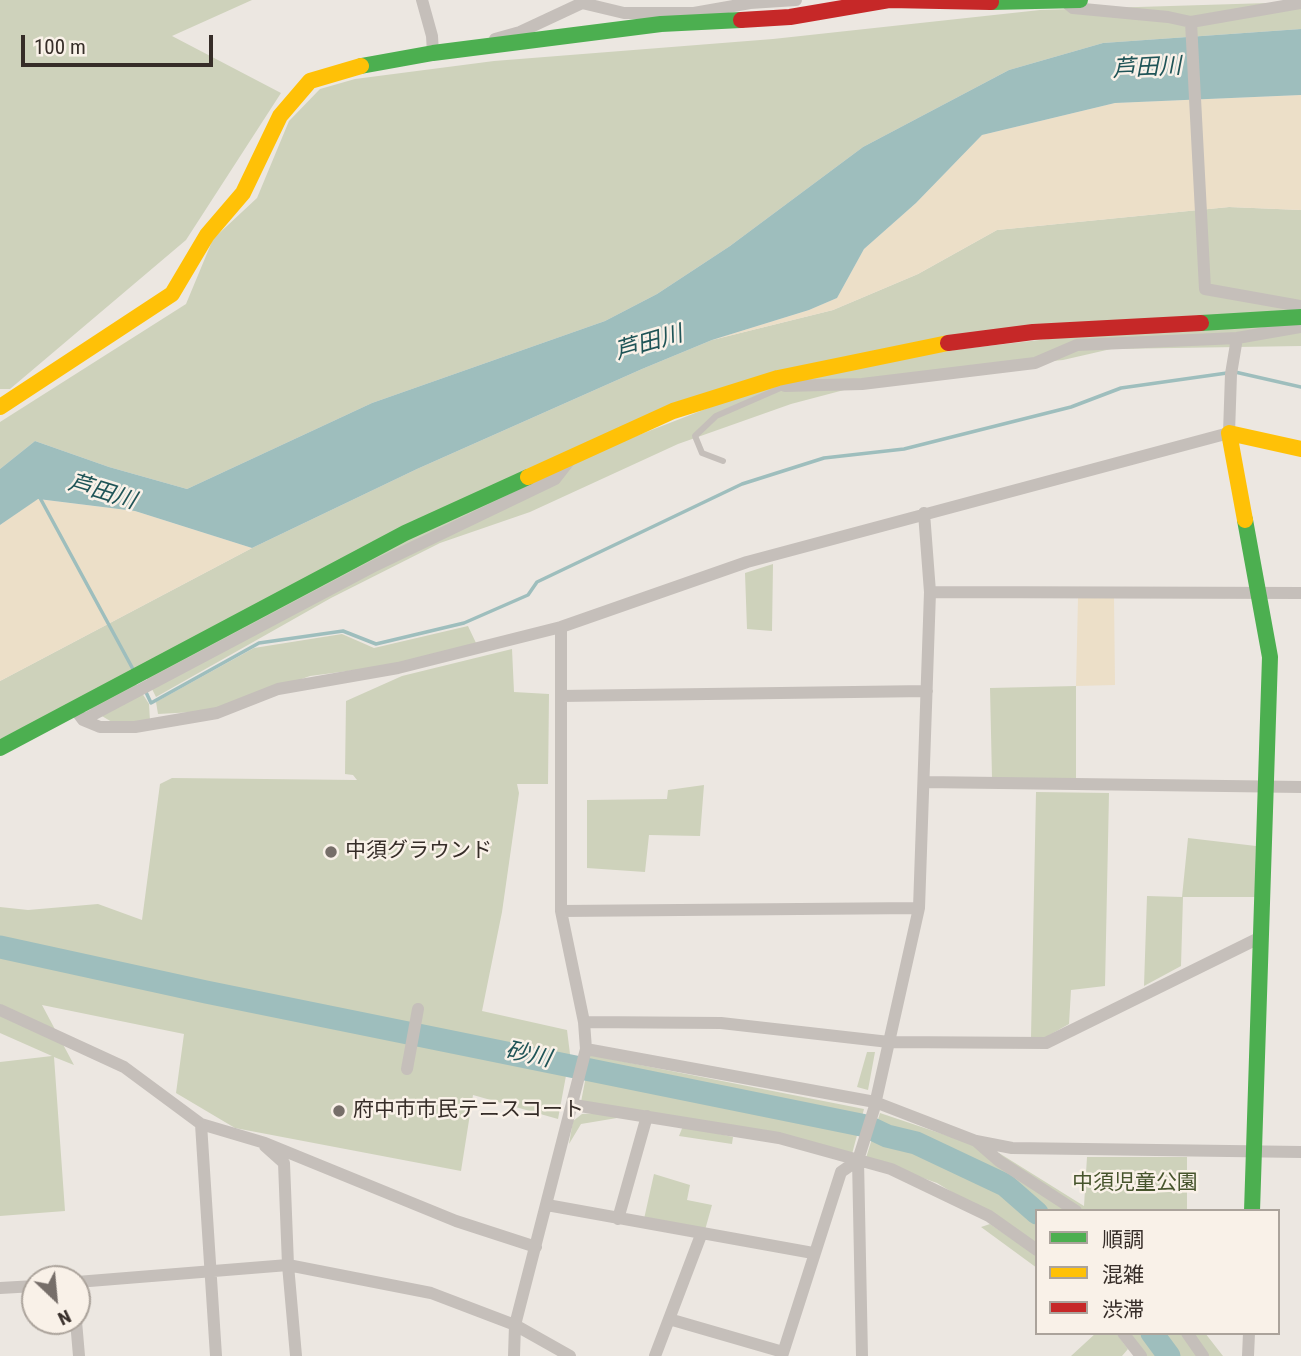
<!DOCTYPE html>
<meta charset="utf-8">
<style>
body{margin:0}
#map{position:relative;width:1301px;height:1356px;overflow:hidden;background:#ece7e1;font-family:"Roboto Condensed","Noto Sans JP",sans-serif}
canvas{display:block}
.legend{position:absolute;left:1035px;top:1209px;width:245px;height:126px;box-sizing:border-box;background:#f9f1e8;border:2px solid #aba39b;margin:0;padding:9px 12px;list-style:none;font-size:21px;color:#362d28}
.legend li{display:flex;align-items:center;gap:14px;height:35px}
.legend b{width:35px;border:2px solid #aba39b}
.north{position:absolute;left:21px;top:1265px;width:70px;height:70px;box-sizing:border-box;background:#f9f1e8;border:2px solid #aba39b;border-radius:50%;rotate:154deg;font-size:19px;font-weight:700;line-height:28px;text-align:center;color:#362d28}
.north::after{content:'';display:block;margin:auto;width:24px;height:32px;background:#766e69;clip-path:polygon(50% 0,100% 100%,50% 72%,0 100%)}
.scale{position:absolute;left:21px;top:35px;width:192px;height:32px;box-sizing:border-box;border:4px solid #362d28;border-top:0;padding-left:9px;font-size:21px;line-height:24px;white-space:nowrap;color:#362d28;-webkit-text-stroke:5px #f9f1e8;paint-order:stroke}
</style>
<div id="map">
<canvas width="1301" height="1356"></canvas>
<ul class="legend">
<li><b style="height:9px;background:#4caf50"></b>順調</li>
<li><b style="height:9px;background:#ffc107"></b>混雑</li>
<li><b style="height:9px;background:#c62828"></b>渋滞</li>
</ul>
<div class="north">N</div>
<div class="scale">100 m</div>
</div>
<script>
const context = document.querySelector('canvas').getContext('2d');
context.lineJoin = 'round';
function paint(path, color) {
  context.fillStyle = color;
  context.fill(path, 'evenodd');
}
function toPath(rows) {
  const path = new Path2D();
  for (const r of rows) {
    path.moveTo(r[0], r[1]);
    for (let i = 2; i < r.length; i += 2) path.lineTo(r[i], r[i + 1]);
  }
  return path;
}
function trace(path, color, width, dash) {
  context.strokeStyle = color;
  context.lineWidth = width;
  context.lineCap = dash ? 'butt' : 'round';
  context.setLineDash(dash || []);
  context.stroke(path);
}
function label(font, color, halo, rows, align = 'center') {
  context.font = font + ' "Roboto Condensed","Noto Sans JP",sans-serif';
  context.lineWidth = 5;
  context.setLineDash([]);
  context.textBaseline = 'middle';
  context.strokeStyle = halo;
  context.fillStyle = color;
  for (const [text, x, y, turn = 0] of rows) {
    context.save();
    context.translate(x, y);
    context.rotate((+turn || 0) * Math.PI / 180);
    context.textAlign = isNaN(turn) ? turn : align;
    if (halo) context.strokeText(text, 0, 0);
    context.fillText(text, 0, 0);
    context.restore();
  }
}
paint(toPath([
 [0,0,252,0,172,36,281,93,186,240,10,389,0,389],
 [1301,2,1301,29,1103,43,1009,70,863,147,730,246,657,294,605,321,372,403,187,489,109,467,35,441,0,469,0,422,186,304,213,239,257,198,289,121,320,89,355,79,494,61,773,39,1040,10],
 [1229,207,1301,210,1301,312,1044,326,676,405,0,739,0,681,252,548,417,469,642,369,712,340,833,310,918,274,997,230],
 [1301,323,1301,346,1111,349,1063,360,897,376,791,404,678,444,530,512,440,543,331,598,156,697,146,677,412,535,600,450,752,391,892,357,1083,335],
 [773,564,772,631,747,629,745,573],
 [468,626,476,643,386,666,310,676,212,711,158,714,156,702,254,648,342,634,374,648],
 [512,649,514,692,549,694,548,784,517,784,519,793,502,912,482,1011,567,1030,570,1054,558,1119,473,1095,461,1171,235,1128,176,1093,184,1034,42,1005,74,1065,54,1057,65,1211,0,1216,0,1062,52,1056,0,1033,0,907,28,910,98,904,142,920,160,784,172,778,357,780,353,775,345,774,346,701,402,676],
 [135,682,149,704,150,721,112,722,90,709],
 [1076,686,1076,778,992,778,990,688],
 [704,785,700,836,649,835,645,872,587,868,587,800,667,799,668,790],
 [1036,792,1109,793,1105,986,1071,990,1069,1024,1046,1037,1031,1037],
 [1188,838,1256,846,1255,897,1183,897,1181,966,1144,986,1147,896,1182,897],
 [867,1052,875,1052,868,1090,857,1087],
 [590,1055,864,1109,852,1154,581,1102],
 [596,1113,623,1117,581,1124,569,1144,573,1121,582,1114],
 [880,1113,999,1153,1084,1206,1087,1157,1187,1157,1187,1211,1037,1211,1037,1244,937,1183,866,1158],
 [683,1126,733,1137,732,1144,679,1136],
 [654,1174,690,1185,687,1200,712,1205,705,1230,644,1219],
 [990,1224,1037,1256,1037,1268,981,1227],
 [1096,1333,1116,1333,1128,1349,1122,1356,1071,1356],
 [1129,1333,1205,1333,1223,1356,1146,1356]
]), '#ced2bb');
paint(toPath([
 [1301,95,1301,210,1229,207,997,230,918,274,833,310,712,340,809,310,837,298,864,249,916,203,982,135,1115,103],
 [37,499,135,511,252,548,0,681,0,525],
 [1114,597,1115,685,1076,686,1078,598]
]), '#ecdfc8');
paint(toPath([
 [1301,29,1301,95,1115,103,982,135,916,203,864,249,837,298,809,310,712,340,642,369,417,469,252,548,135,511,38,499,0,525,0,469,35,441,109,467,187,489,372,403,605,321,657,294,730,246,863,147,1009,70,1103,43]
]), '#9ebebd');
trace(toPath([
 [1235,372,1301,387],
 [39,496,134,671],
 [145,690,151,703,259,643,343,631,376,644,464,623,528,595,537,582,742,484,824,458,904,449,1071,407,1121,388,1227,373]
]), '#9ebebd', 3.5);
trace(toPath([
 [0,947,206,992,866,1126,887,1136,916,1143,1005,1185,1037,1213],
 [1152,1333,1169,1356]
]), '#9ebebd', 23);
trace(toPath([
 [723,461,702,453,695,436,716,416,785,386]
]), '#c5bfba', 6);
trace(toPath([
 [422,0,432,36,433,53],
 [1068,4,1073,8,1168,17,1191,22,1301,3],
 [1191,22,1205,289,1301,306],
 [495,39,520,32,582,3,624,13,694,13,750,3,796,0],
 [778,378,785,386,862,384,1035,363,1077,345,1237,338,1301,327],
 [930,592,1301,593],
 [561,696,927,691],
 [74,708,83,720,100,727,135,727,217,713,278,689,398,668,561,627,747,562,1229,433,1231,374,1237,338],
 [83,720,376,565,555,479,569,461],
 [924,782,1301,787],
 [561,911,919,908],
 [0,1010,124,1067,201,1124,265,1143,456,1221,536,1247],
 [584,1022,721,1023,889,1042,1046,1043,1259,938],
 [586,1049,875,1102,976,1141,1012,1148,1301,1152],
 [407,1069,418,1009],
 [574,1105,779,1138,891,1169,989,1216,1037,1250],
 [201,1124,216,1356],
 [976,1141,999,1161,1076,1211],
 [265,1146,284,1163,288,1265,296,1356],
 [858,1160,874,1109,919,908,930,592,924,513],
 [547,1205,813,1253],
 [618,1219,647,1116],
 [77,1282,288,1265,431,1293,515,1325,570,1356],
 [0,1288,35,1286],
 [669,1319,783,1352],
 [76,1321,79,1356],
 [1123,1333,1141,1356],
 [1187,1333,1203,1356],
 [514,1356,515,1325,586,1049,584,1022,561,911,561,627],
 [655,1356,701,1235],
 [782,1356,841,1172,858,1160,862,1356],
 [1248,1356,1249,1333]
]), '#c5bfba', 12);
trace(toPath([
 [991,2,1080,0],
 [361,66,433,53,661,24,741,20],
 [1201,323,1301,317],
 [1245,520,1270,657,1252,1211],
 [0,748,405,533,528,477]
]), '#4caf50', 16);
trace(toPath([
 [0,407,172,294,207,235,243,193,280,116,310,81,361,66],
 [528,477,673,411,778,378,948,343],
 [1245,520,1229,433,1301,449]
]), '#ffc107', 16);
trace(toPath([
 [741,20,790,17,889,0,991,2],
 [948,343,1033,332,1201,323]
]), '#c62828', 16);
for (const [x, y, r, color] of [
 [331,852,7,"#766e69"],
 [339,1111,7,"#766e69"]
]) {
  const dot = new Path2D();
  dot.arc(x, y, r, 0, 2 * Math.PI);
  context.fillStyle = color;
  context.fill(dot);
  trace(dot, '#f9f1e8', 2.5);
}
label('21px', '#362d28', '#f9f1e8', [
 ["中須グラウンド",345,852],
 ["府中市市民テニスコート",353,1111]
], 'left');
label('21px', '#46542c', '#f9f1e8', [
 ["中須児童公園",1135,1184]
]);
label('italic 23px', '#1f5457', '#f9f1e8', [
 ["芦田川",1147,69,-3],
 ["芦田川",649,344,-16],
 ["芦田川",102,493,17],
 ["砂川",528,1056,12]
]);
</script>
